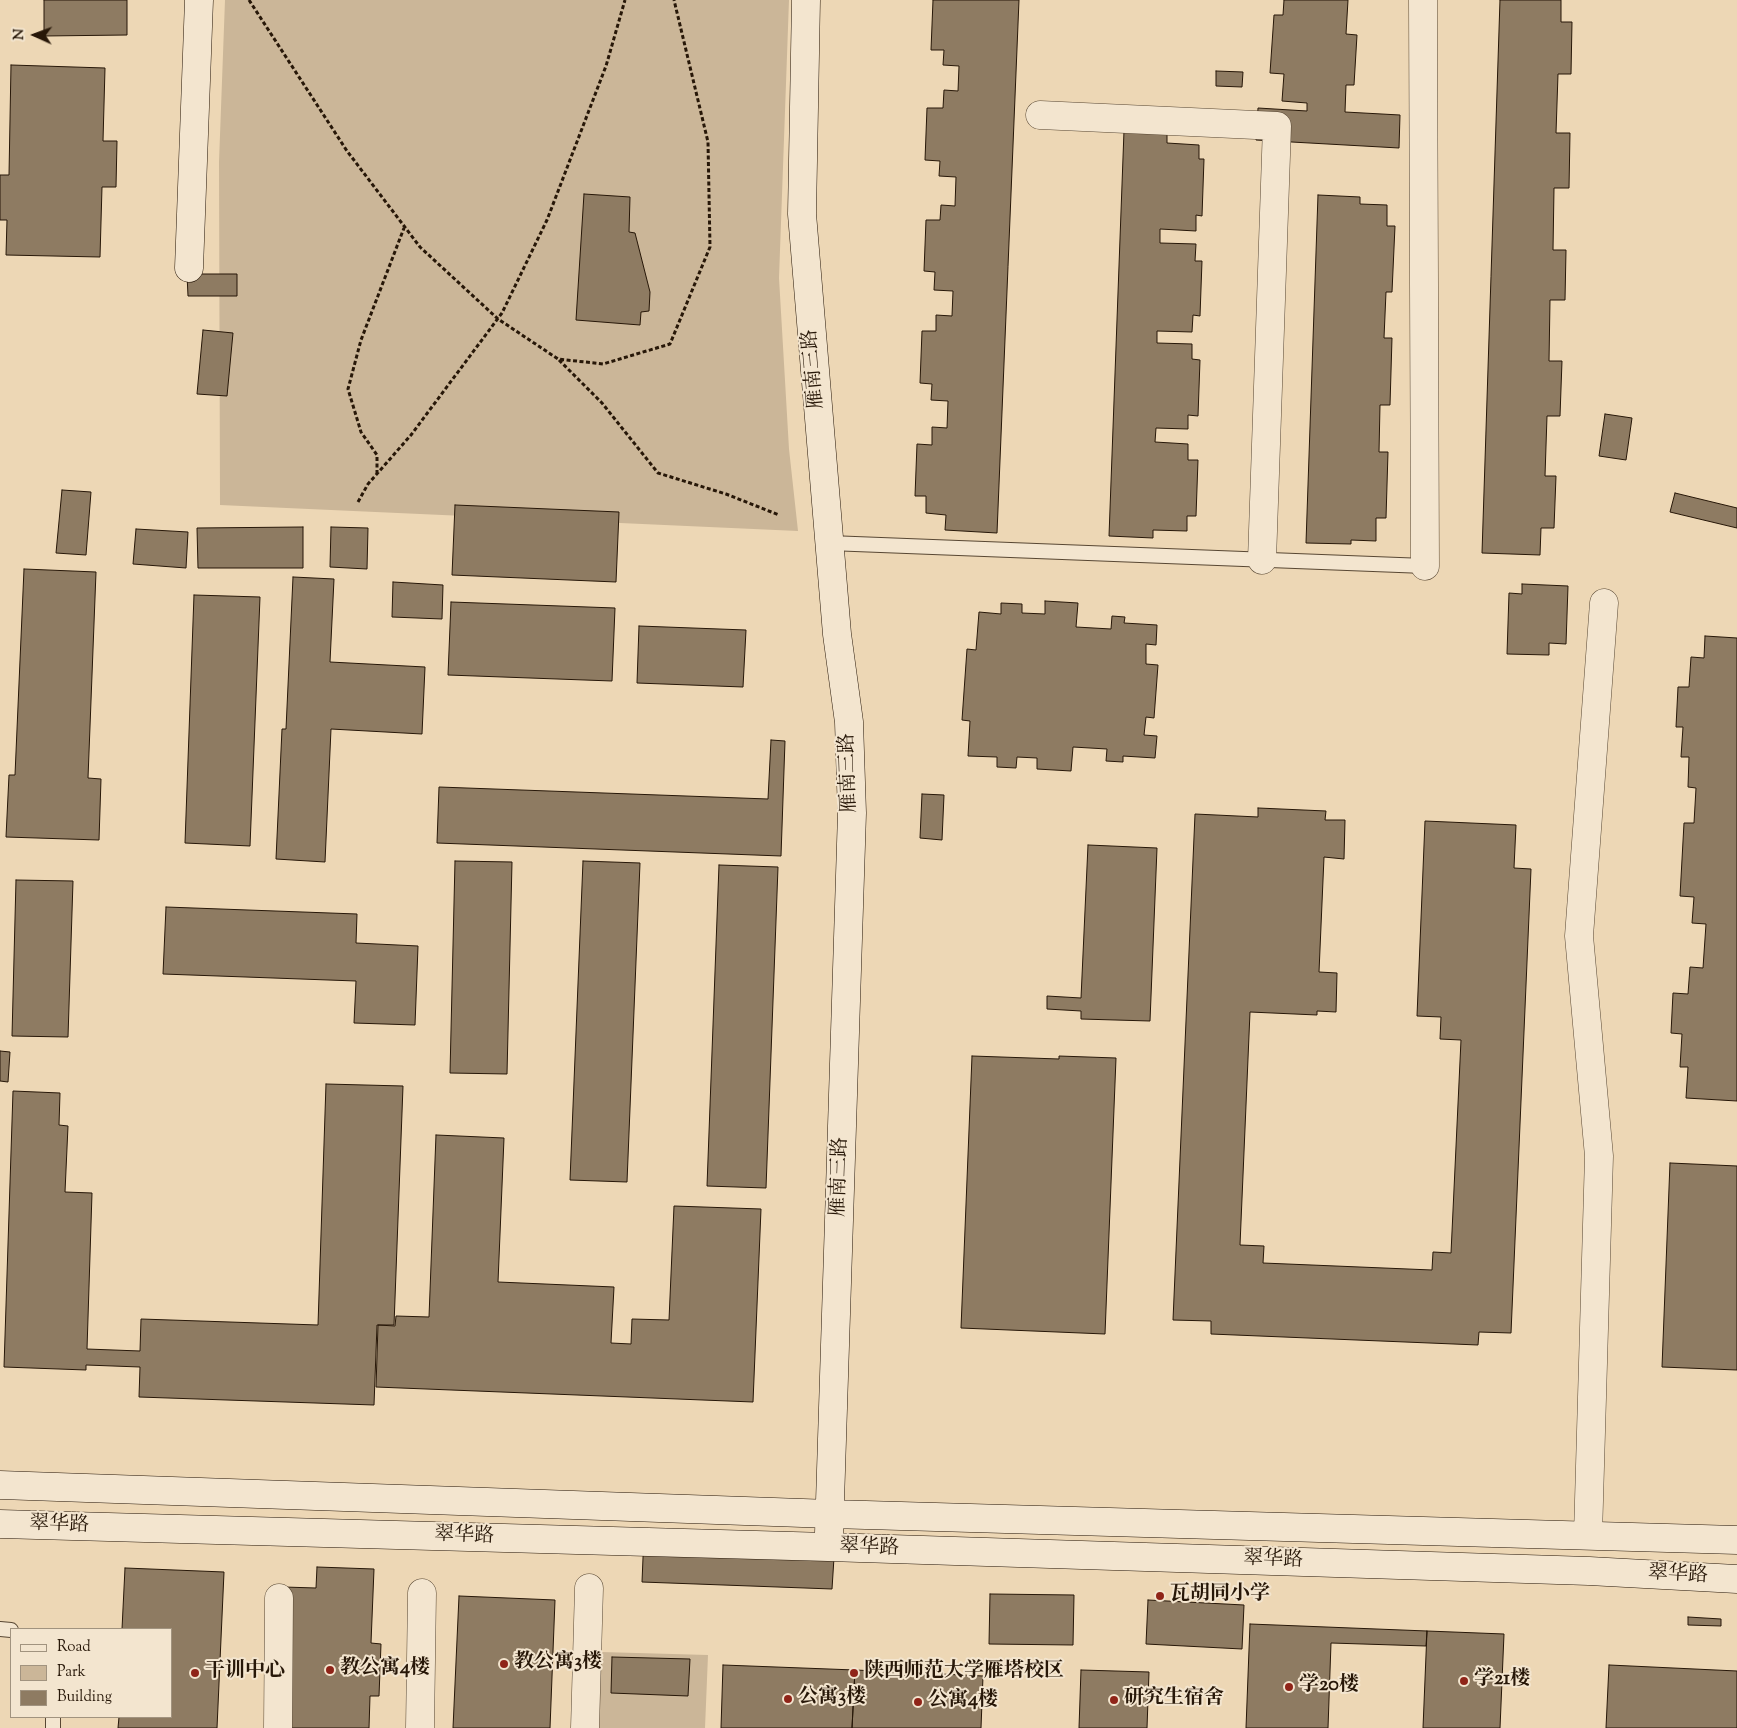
<!DOCTYPE html>
<meta charset="utf-8">
<style>
body{margin:0}
#map{position:relative;width:1737px;height:1728px;overflow:hidden;background:#edd7b5;font-family:"Sorts Mill Goudy",serif}
canvas{display:block}
.legend{position:absolute;left:10px;top:1628px;width:162px;height:90px;box-sizing:border-box;background:#f3e5cf;border:1px solid #a1937f;margin:0;padding:6px 9px;list-style:none;font-size:15px;color:#271708}
.legend li{display:flex;align-items:center;gap:10px;height:25px}
.legend b{width:25px;border:1px solid #a1937f}
.north{position:absolute;left:10px;top:10px;width:50px;height:50px;-webkit-text-stroke:4px #f3e5cf;paint-order:stroke;rotate:272deg;font-size:14px;font-weight:700;line-height:20px;text-align:center;color:#271708}
.north::after{content:'';display:block;margin:auto;width:18px;height:22px;background:#271708;clip-path:polygon(50% 0,100% 100%,50% 72%,0 100%)}
</style>
<div id="map">
<canvas width="1737" height="1728"></canvas>
<ul class="legend">
<li><b style="height:6px;background:#f3e5cf"></b>Road</li>
<li><b style="height:14px;background:#cbb698"></b>Park</li>
<li><b style="height:14px;background:#8e7b62"></b>Building</li>
</ul>
<div class="north">N</div>
</div>
<script>
const context = document.querySelector('canvas').getContext('2d');
context.lineJoin = 'round';
function paint(path, color) {
  context.fillStyle = color;
  context.fill(path, 'evenodd');
}
function toPath(rows) {
  const path = new Path2D();
  for (const r of rows) {
    path.moveTo(r[0], r[1]);
    for (let i = 2; i < r.length; i += 2) path.lineTo(r[i], r[i + 1]);
  }
  return path;
}
function trace(path, color, width, dash) {
  context.strokeStyle = color;
  context.lineWidth = width;
  context.lineCap = dash ? 'butt' : 'round';
  context.setLineDash(dash || []);
  context.stroke(path);
}
function label(font, color, halo, rows, align = 'center') {
  context.font = font + ' "Sorts Mill Goudy","Noto Serif SC",serif';
  context.lineWidth = 4;
  context.setLineDash([]);
  context.textBaseline = 'middle';
  context.strokeStyle = halo;
  context.fillStyle = color;
  for (const [text, x, y, turn = 0] of rows) {
    context.save();
    context.translate(x, y);
    context.rotate((+turn || 0) * Math.PI / 180);
    context.textAlign = isNaN(turn) ? turn : align;
    if (halo) context.strokeText(text, 0, 0);
    context.fillText(text, 0, 0);
    context.restore();
  }
}
paint(toPath([
 [225,0,789,0,779,278,789,449,798,531,220,505,219,162],
 [601,1652,708,1655,705,1728,598,1728]
]), '#cbb698');
const building = toPath([
 [44,0,127,0,127,35,44,36,44,0],
 [933,0,1019,0,997,533,945,530,946,515,926,513,926,496,915,496,917,444,932,445,932,427,947,428,948,401,931,400,932,384,920,383,922,331,936,331,936,315,952,316,953,291,934,290,935,272,924,271,926,220,940,220,941,205,955,206,956,177,939,176,940,161,925,160,927,108,943,108,944,90,958,91,959,66,943,65,944,50,931,50,933,0],
 [1284,0,1348,0,1346,34,1357,35,1354,85,1346,85,1345,112,1400,115,1399,148,1256,140,1258,108,1307,111,1307,103,1282,101,1284,74,1270,73,1274,15,1283,15,1284,0],
 [1500,0,1561,0,1561,22,1572,22,1571,74,1558,74,1556,133,1570,133,1569,188,1554,188,1553,250,1566,250,1565,300,1550,300,1549,361,1562,361,1560,416,1547,416,1545,476,1556,476,1554,528,1541,528,1540,555,1482,553,1500,0],
 [11,65,105,68,103,141,117,141,116,187,102,187,100,257,6,255,7,220,0,220,0,175,9,175,11,65],
 [1216,71,1243,72,1242,87,1216,86,1216,71],
 [1124,131,1167,133,1167,143,1199,145,1199,159,1204,159,1202,216,1196,215,1196,231,1160,229,1160,243,1196,244,1195,261,1202,261,1200,316,1193,315,1192,332,1157,331,1157,343,1192,344,1192,359,1200,360,1198,416,1188,415,1188,429,1156,428,1155,442,1188,444,1188,460,1198,460,1196,516,1187,516,1187,531,1153,530,1153,538,1109,536,1124,131],
 [584,194,630,197,629,232,635,233,650,292,649,311,641,312,640,325,576,320,584,194],
 [1318,195,1360,197,1360,204,1387,205,1387,226,1395,226,1392,292,1386,292,1384,338,1392,338,1390,405,1380,405,1379,452,1388,452,1386,518,1376,518,1376,541,1351,540,1351,544,1306,543,1318,195],
 [187,274,237,274,237,296,188,296,187,274],
 [203,330,233,333,227,396,197,394,203,330],
 [1605,414,1632,418,1626,460,1599,456,1605,414],
 [62,490,91,492,86,555,56,553,62,490],
 [1675,493,1737,508,1737,528,1670,512,1675,493],
 [455,505,619,512,616,582,452,575,455,505],
 [303,527,303,568,198,568,197,528,303,527],
 [331,527,368,528,367,569,330,567,331,527],
 [136,529,188,532,186,568,133,564,136,529],
 [24,569,96,572,88,778,101,779,99,840,6,837,9,775,15,775,24,569],
 [293,577,334,579,330,662,425,667,422,734,331,729,325,862,276,859,282,729,286,729,293,577],
 [393,582,443,585,442,619,392,617,393,582],
 [1522,584,1568,586,1566,644,1549,643,1549,655,1507,654,1509,593,1522,594,1522,584],
 [194,595,260,597,250,846,185,843,194,595],
 [1045,601,1078,603,1076,627,1111,629,1112,616,1125,617,1124,623,1157,625,1156,645,1146,644,1146,664,1158,665,1154,718,1146,717,1144,735,1157,736,1155,758,1123,756,1123,762,1106,761,1107,749,1073,747,1071,771,1037,769,1037,758,1017,757,1016,768,997,767,997,757,968,756,970,721,962,720,967,649,976,650,979,612,1001,614,1001,603,1022,604,1022,613,1045,614,1045,601],
 [451,602,615,608,612,681,448,675,451,602],
 [639,626,746,630,743,687,637,683,639,626],
 [1705,636,1737,638,1737,1101,1686,1098,1688,1067,1680,1067,1682,1034,1671,1033,1673,993,1688,994,1690,967,1703,968,1706,924,1692,923,1694,897,1680,896,1684,823,1694,823,1696,788,1688,787,1689,757,1681,757,1683,727,1676,727,1678,687,1689,687,1691,657,1704,658,1705,636],
 [771,740,785,741,781,856,437,843,439,787,768,799,771,740],
 [922,794,944,795,942,840,920,838,922,794],
 [1258,808,1326,811,1325,820,1345,820,1344,859,1324,857,1319,972,1337,973,1336,1012,1317,1011,1317,1015,1250,1012,1240,1245,1264,1246,1263,1263,1432,1270,1433,1252,1451,1253,1461,1040,1440,1039,1441,1017,1417,1016,1425,821,1516,825,1514,868,1531,869,1511,1333,1479,1332,1478,1345,1211,1334,1211,1321,1173,1320,1195,814,1258,817,1258,808],
 [1088,845,1157,848,1150,1021,1081,1019,1081,1011,1047,1009,1047,996,1081,998,1088,845],
 [455,861,512,862,507,1074,450,1073,455,861],
 [583,861,640,863,627,1182,570,1180,583,861],
 [719,865,778,867,766,1188,707,1186,719,865],
 [16,880,73,881,68,1037,12,1036,16,880],
 [166,907,357,914,356,943,418,946,415,1025,354,1023,356,981,163,974,166,907],
 [0,1051,10,1052,8,1082,0,1081,0,1051],
 [972,1056,1059,1059,1059,1056,1116,1058,1105,1334,961,1328,972,1056],
 [326,1084,403,1086,394,1325,377,1325,374,1405,139,1397,140,1367,86,1365,86,1370,4,1367,13,1091,60,1093,59,1125,68,1126,65,1192,92,1193,87,1349,140,1351,141,1319,318,1325,326,1084],
 [436,1135,504,1138,498,1282,614,1287,611,1343,631,1344,632,1319,669,1320,674,1206,761,1209,753,1402,376,1387,378,1325,395,1326,396,1316,429,1317,436,1135],
 [1670,1163,1737,1166,1737,1370,1662,1367,1670,1163],
 [644,1534,835,1542,832,1589,642,1582,644,1534],
 [317,1567,374,1569,371,1643,381,1644,379,1696,370,1696,369,1728,278,1728,284,1587,316,1588,317,1567],
 [125,1568,224,1572,217,1728,118,1728,119,1717,171,1717,171,1629,122,1629,125,1568],
 [990,1594,1074,1595,1073,1645,989,1644,990,1594],
 [459,1596,555,1600,550,1728,453,1728,459,1596],
 [1148,1600,1244,1605,1242,1649,1146,1644,1148,1600],
 [1688,1617,1721,1619,1721,1626,1688,1625,1688,1617],
 [1250,1624,1427,1631,1426,1646,1331,1643,1328,1728,1246,1728,1250,1624],
 [1427,1631,1504,1634,1500,1728,1423,1728,1427,1631],
 [612,1657,690,1659,688,1696,611,1693,612,1657],
 [723,1665,855,1670,852,1728,721,1728,723,1665],
 [1609,1665,1737,1671,1737,1728,1606,1728,1609,1665],
 [855,1670,983,1676,981,1728,852,1728,855,1670],
 [1081,1670,1149,1672,1147,1728,1079,1728,1081,1670]
]);
paint(building, '#8e7b62');
trace(building, '#271708', 1);
const lane = toPath([
 [829,543,1425,566],
 [0,1629,11,1630],
 [53,1728,53,1717]
]);
const street = toPath([
 [1423,0,1425,566],
 [1040,115,1277,126,1262,560],
 [1588,1535,1599,1156,1579,936,1604,603],
 [278,1728,279,1598],
 [420,1728,422,1593],
 [585,1728,589,1588]
]);
const secondary = toPath([
 [806,0,802,214,837,634,849,722,852,813,829,1533],
 [189,268,199,0],
 [0,1485,831,1514,1737,1540],
 [0,1524,828,1547,1589,1571,1737,1579]
]);
trace(lane, '#584733', 16);
trace(street, '#584733', 29);
trace(secondary, '#271708', 29);
trace(toPath([
 [249,0,347,151,420,247,498,319,558,359,603,364,670,344,710,247,708,142,674,0],
 [559,360,602,403,658,473,726,494,779,515],
 [377,474,377,455,361,432,348,389,361,340,404,228],
 [358,502,368,484,411,435,502,313,547,220,606,66,625,0]
]), '#271708', 3, [4, 2.5]);
trace(lane, '#f3e5cf', 14);
trace(street, '#f3e5cf', 28);
trace(secondary, '#f3e5cf', 28);
for (const [x, y, r, color] of [
 [1160,1596,5,"#8f2418"],
 [504,1664,5,"#8f2418"],
 [330,1670,5,"#8f2418"],
 [195,1673,5,"#8f2418"],
 [854,1673,5,"#8f2418"],
 [1464,1681,5,"#8f2418"],
 [1289,1687,5,"#8f2418"],
 [788,1699,5,"#8f2418"],
 [1114,1700,5,"#8f2418"],
 [918,1702,5,"#8f2418"]
]) {
  const dot = new Path2D();
  dot.arc(x, y, r, 0, 2 * Math.PI);
  context.fillStyle = color;
  context.fill(dot);
  trace(dot, '#f3e5cf', 2);
}
label('20px', '#271708', '#f3e5cf', [
 ["雁南三路",815,369,-95],
 ["雁南三路",850,773,-92],
 ["雁南三路",841,1177,-88],
 ["翠华路",59,1526,2],
 ["翠华路",464,1537,2],
 ["翠华路",869,1549,2],
 ["翠华路",1273,1561,2],
 ["翠华路",1678,1576,3]
]);
label('bold 20px', '#271708', '#f3e5cf', [
 ["瓦胡同小学",1170,1596],
 ["教公寓3楼",514,1664],
 ["教公寓4楼",340,1670],
 ["干训中心",205,1673],
 ["陕西师范大学雁塔校区",864,1673],
 ["学21楼",1474,1681],
 ["学20楼",1299,1687],
 ["公寓3楼",798,1699],
 ["研究生宿舍",1124,1700],
 ["公寓4楼",928,1702]
], 'left');
</script>
